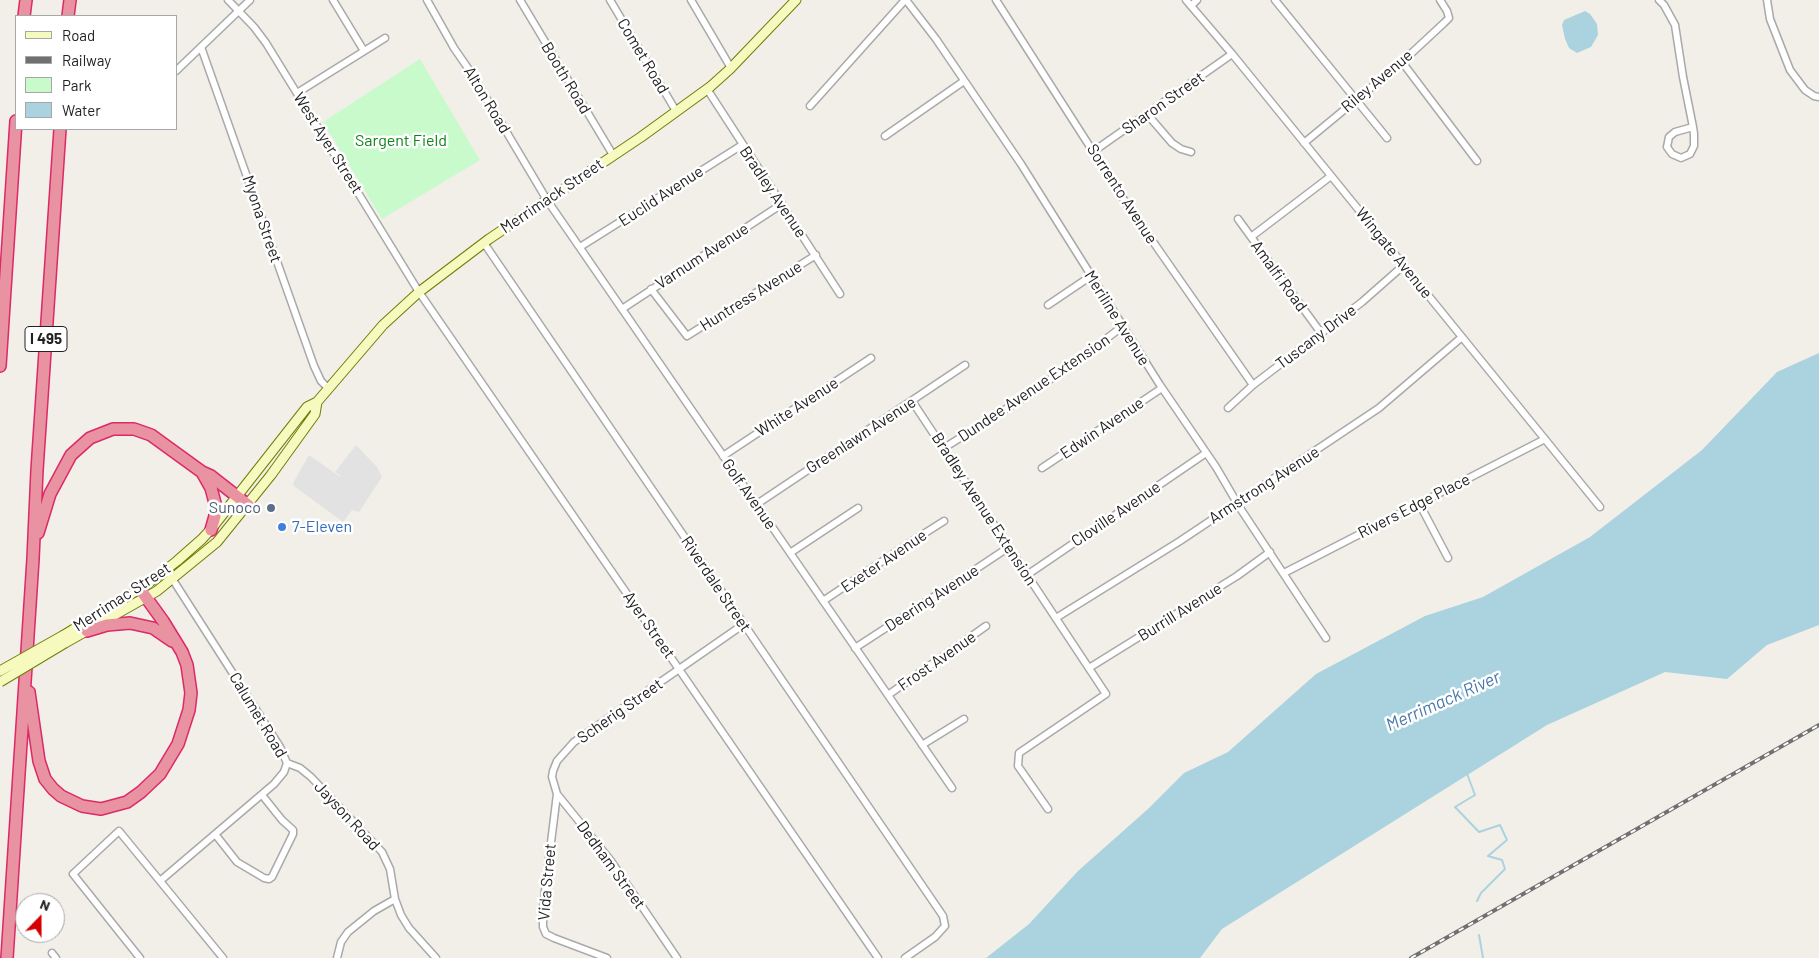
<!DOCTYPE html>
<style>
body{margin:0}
#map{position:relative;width:1819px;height:958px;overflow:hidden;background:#f2efe9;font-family:Barlow,sans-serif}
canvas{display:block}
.legend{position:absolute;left:15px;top:15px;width:162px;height:115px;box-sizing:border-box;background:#fff;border:1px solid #a7a7a7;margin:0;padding:6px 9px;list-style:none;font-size:15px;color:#222}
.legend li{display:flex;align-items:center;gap:10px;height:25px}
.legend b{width:25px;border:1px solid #a7a7a7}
.north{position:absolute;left:15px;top:893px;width:50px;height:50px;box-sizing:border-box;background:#fff;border:1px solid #a7a7a7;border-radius:50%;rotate:22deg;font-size:14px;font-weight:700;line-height:20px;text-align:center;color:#222}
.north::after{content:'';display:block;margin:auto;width:18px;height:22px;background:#d40000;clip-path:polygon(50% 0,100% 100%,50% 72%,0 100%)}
</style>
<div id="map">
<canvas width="1819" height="958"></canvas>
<ul class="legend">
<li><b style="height:6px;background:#f7fabf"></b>Road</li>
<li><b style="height:6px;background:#707070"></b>Railway</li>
<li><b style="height:14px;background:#c8facc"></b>Park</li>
<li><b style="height:14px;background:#aad3df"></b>Water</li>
</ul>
<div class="north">N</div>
</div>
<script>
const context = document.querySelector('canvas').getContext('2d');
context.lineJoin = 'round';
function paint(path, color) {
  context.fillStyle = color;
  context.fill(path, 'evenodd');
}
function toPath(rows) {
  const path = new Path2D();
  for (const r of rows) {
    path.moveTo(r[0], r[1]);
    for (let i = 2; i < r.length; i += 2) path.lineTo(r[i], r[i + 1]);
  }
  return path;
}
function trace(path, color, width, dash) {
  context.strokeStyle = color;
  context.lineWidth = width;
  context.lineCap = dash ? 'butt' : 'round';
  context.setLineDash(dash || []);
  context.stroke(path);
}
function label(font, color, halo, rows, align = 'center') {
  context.font = font + ' Barlow,sans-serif';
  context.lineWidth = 5;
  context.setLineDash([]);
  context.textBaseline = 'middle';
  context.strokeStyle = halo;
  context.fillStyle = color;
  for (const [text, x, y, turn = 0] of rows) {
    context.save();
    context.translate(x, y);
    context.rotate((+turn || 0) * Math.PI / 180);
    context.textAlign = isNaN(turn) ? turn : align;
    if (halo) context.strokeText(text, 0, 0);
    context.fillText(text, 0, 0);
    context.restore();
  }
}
paint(toPath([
 [420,59,480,160,382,219,323,122]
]), '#c8facc');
paint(toPath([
 [356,445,377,467,382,477,359,512,352,510,343,522,294,486,293,483,309,455,339,476,340,475,335,472]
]), '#e2e2e2');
paint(toPath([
 [1585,11,1590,14,1597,24,1598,35,1591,47,1577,53,1569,48,1565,39,1562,25,1564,20],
 [1819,353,1819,625,1767,645,1727,679,1665,672,1547,725,1222,929,1200,958,986,958,1029,924,1078,871,1148,809,1184,773,1228,752,1316,674,1425,616,1483,597,1590,537,1702,450,1777,372]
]), '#aad3df');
trace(toPath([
 [1466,771,1475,795,1455,807,1479,832,1500,825,1507,840,1488,856,1502,860,1505,869,1481,893,1477,901],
 [1479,935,1483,958]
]), '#aad3df', 2);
const street = toPath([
 [228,0,254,27,266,43,419,292,878,958],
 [333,0,364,51],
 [427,0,454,48,472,74,547,200,952,788],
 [520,0,613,155],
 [610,0,676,111],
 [691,0,731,68],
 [906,0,936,39,1021,164,1160,385,1216,467,1240,508,1326,638],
 [996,0,1126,203,1253,385],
 [1186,0,1233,55,1600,507],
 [1275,0,1387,138],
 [1659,0,1664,5,1675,25,1683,77,1693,127,1694,134,1694,146,1690,154,1681,158,1672,154,1667,147,1669,137,1675,132,1693,127],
 [1767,0,1770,19,1790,70,1805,90,1814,96,1819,97],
 [1191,6,1197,0],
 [201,47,314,366,321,381,328,388],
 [1402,62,1477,161],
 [176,71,250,0],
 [707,89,840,294],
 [297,93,385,38],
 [810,106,905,0],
 [1147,114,1172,143,1181,149,1191,152],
 [885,136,964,81],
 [1304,143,1402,62,1444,23,1449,18,1447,11,1440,0],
 [1094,151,1232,54],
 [1238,219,1321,333],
 [1251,237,1331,176],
 [484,243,943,916,945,926,935,937,905,958],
 [580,247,742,145],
 [651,289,687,336,816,255],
 [1048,305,1091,276],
 [622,309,782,204],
 [912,401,1106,694,1019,753,1018,766,1048,809],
 [1228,408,1253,385,1362,302,1404,265],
 [944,448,1020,400,1077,361,1123,326],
 [723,456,871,358],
 [1042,468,1162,388],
 [1419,503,1448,558],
 [757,504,965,365],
 [790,553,858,508],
 [1284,573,1545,439],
 [1027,575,1206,453],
 [823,601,914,540,944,521],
 [1056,618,1180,541,1379,408,1462,337],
 [855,648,958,581,1009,547],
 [1089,668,1237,576,1270,552],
 [888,695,986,626],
 [922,745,964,719],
 [287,763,300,768,311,777,382,852,390,869,395,899,401,915,409,928,436,958],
 [557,794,543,907,543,927,546,934,554,938,607,958],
 [215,834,237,862,264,878,269,879,272,877,293,834,293,830,282,820,262,795],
 [160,881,274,784,284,772,287,763,280,747,166,569],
 [52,953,56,958],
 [140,958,73,874,119,831,223,958],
 [337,958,341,942,348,932,374,911,395,899],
 [677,958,611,861,557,794,552,777,553,771,557,761,574,742,744,624]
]);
const secondary = toPath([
 [64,635,146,585,177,561,202,539,212,528,307,407,317,402,383,325,419,292,489,239,641,137,710,87,730,69,796,0],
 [65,643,157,591,217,542,271,475,315,414,317,402]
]);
const highway = toPath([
 [24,16,26,0],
 [68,16,70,0],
 [0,366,16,121],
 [202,472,211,488,215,503,215,516,211,530],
 [38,533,50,494,71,455,90,438,113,429,134,429,151,435,202,472,211,476,248,505],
 [87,631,107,625,130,623,153,628,172,641],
 [29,692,39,761,45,779,53,789,61,796,82,806,101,809,127,802,141,792,160,774,178,744,189,710,191,693,187,665,182,652,163,621,140,589],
 [7,958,33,559,37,470,60,129]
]);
trace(street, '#a9a9a9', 9);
trace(secondary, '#707d05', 11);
trace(highway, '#dc2a67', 14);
trace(street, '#fff', 6);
trace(secondary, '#f7fabf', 9);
trace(highway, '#e892a2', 11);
const rail = toPath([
 [1411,958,1819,725]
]);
trace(rail, '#707070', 4);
trace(rail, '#fff', 2, [5.5]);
const secondaryBridge = toPath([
 [0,671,64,635],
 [0,682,65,643]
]);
trace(secondaryBridge, '#707d05', 11, []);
trace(secondaryBridge, '#f7fabf', 9);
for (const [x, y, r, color] of [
 [271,508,5,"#5c6f8a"],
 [282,527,5,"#3f7fe0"]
]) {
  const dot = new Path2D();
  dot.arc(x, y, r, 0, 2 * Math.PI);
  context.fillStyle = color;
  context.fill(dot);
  trace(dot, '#fff', 2);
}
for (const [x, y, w] of [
 [46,339,42]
]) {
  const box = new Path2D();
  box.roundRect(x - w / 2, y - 12.5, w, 25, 4);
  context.fillStyle = '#fff';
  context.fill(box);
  trace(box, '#222', 1);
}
label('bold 15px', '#222', null, [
 ["I 495",46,339]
]);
label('16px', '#222', '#fff', [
 ["Comet Road",643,56,59],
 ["Booth Road",566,78,59],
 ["Riley Avenue",1377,81,-40],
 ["Alton Road",487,100,59],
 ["Sharon Street",1163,103,-35],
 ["West Ayer Street",328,143,58],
 ["Bradley Avenue",773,192,56],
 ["Sorrento Avenue",1122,194,57],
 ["Merrimack Street",552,196,-34],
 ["Euclid Avenue",661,196,-33],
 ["Myona Street",262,219,71],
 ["Wingate Avenue",1394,253,51],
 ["Varnum Avenue",702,256,-33],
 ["Amalfi Road",1279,276,54],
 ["Huntress Avenue",751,296,-32],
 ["Meriline Avenue",1117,318,58],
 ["Tuscany Drive",1316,337,-37],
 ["Dundee Avenue Extension",1034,388,-34],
 ["White Avenue",797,407,-33],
 ["Edwin Avenue",1102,428,-34],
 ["Greenlawn Avenue",861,435,-33],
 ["Armstrong Avenue",1264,485,-33],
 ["Golf Avenue",749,494,55],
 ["Rivers Edge Place",1414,506,-27],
 ["Bradley Avenue Extension",984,509,57],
 ["Cloville Avenue",1116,514,-34],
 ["Exeter Avenue",884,561,-34],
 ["Riverdale Street",716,584,56],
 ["Merrimac Street",122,597,-33],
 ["Deering Avenue",932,598,-33],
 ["Burrill Avenue",1180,612,-32],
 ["Ayer Street",649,625,55],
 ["Frost Avenue",937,661,-35],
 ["Scherig Street",620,711,-35],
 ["Calumet Road",258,715,59],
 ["Jayson Road",347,816,47],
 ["Dedham Street",611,865,54],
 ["Vida Street",547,882,-85]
]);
label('16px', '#0c8416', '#fff', [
 ["Sargent Field",401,141]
]);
label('16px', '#4e5e75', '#fff', [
 ["Sunoco",261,508]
], 'right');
label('16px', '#366cbe', '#fff', [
 ["7-Eleven",292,527]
], 'left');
label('italic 18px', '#4a7aab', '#fff', [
 ["Merrimack River",1443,701,-24]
]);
</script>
